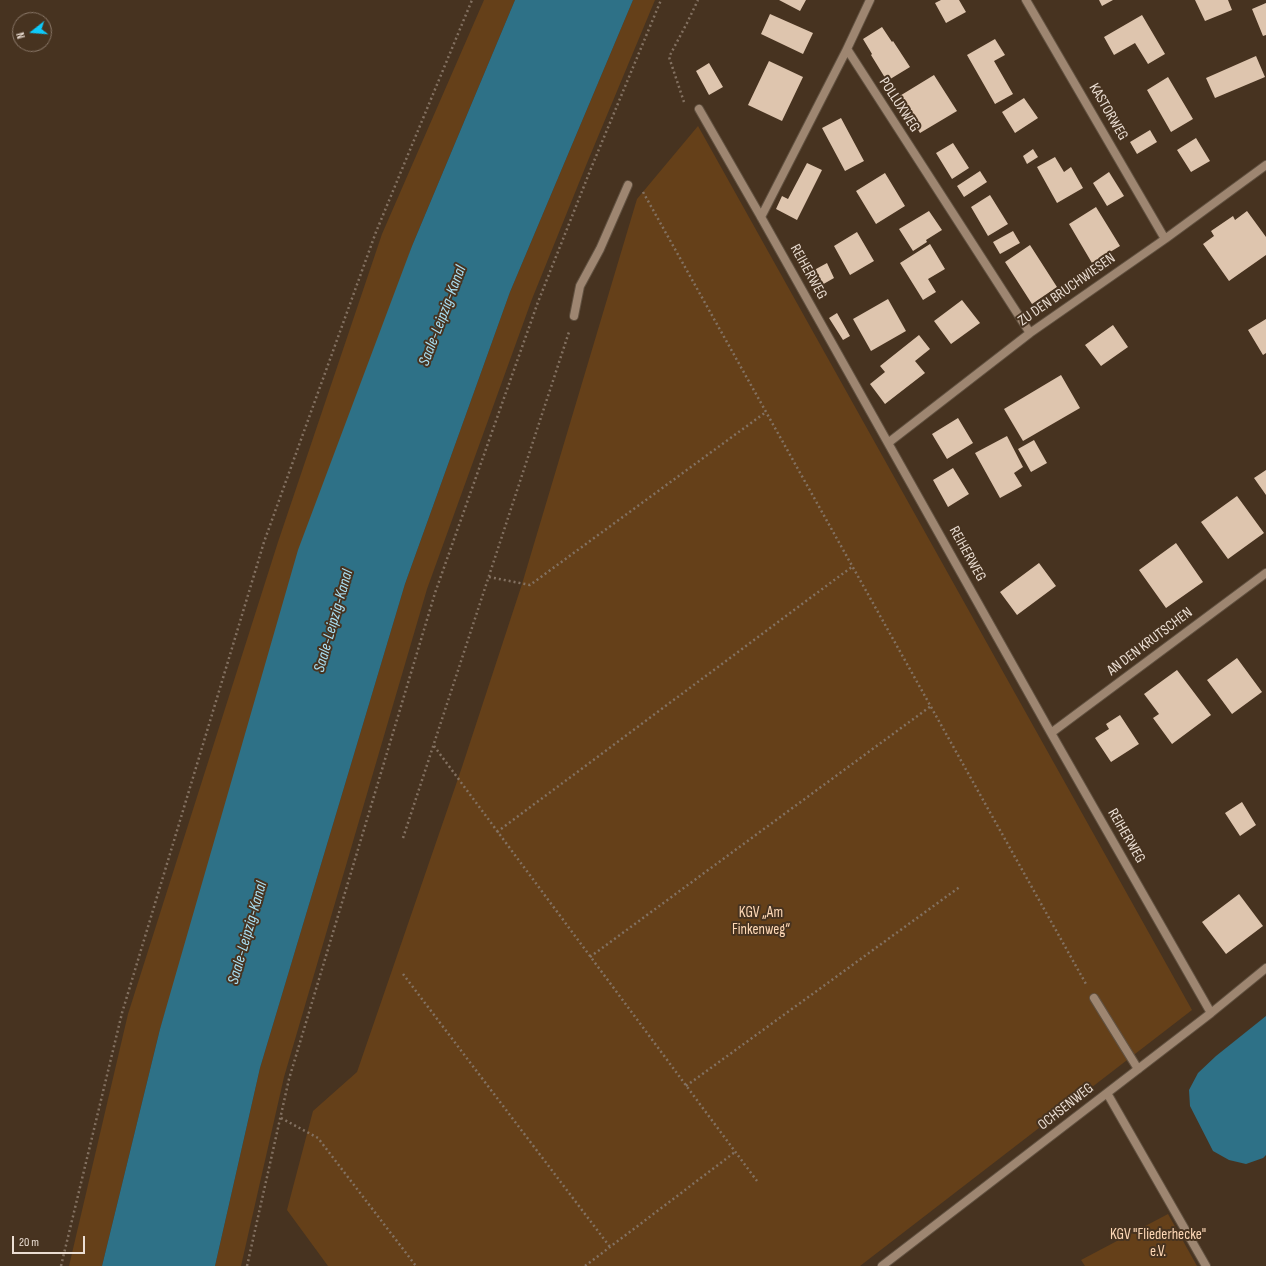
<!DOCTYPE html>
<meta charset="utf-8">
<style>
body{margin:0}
#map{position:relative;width:1266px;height:1266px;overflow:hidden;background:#473320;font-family:"Sofia Sans Condensed",sans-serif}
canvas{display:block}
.north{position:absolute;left:12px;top:12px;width:40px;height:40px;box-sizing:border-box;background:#473320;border:1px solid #897768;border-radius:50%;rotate:253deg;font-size:11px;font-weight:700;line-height:16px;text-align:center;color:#ebded3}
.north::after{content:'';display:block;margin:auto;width:14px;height:18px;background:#0ecafa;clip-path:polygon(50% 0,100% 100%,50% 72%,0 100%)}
.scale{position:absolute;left:12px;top:1236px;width:73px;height:18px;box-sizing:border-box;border:2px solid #ebded3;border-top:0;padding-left:5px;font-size:12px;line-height:14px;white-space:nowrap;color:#ebded3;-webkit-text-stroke:3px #473320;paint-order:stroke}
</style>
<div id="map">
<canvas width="1266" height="1266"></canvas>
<div class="north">N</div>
<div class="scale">20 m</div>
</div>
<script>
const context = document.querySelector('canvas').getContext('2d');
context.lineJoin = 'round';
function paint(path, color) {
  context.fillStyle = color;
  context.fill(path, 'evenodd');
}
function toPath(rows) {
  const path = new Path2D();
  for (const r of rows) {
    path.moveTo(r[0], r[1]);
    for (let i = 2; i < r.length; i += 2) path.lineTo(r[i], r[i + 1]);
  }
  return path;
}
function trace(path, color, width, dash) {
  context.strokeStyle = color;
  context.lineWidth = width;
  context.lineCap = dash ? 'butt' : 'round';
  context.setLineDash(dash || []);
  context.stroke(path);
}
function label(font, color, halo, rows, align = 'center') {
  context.font = font + ' "Sofia Sans Condensed",sans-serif';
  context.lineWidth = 4;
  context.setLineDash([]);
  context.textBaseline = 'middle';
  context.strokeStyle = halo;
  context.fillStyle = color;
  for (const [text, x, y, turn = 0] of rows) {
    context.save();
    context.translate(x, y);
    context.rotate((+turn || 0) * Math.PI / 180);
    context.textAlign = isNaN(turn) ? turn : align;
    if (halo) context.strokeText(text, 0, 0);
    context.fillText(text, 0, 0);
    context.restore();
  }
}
paint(toPath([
 [484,0,515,0,412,246,160,1029,102,1266,69,1266,128,1014,278,542,382,234],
 [633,0,655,0,587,163,532,299,427,589,284,1077,241,1266,215,1266,260,1068,405,584,510,292],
 [698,126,1192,1010,860,1266,328,1266,287,1210,313,1111,357,1072,462,767,522,584,637,199],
 [1168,1214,1197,1266,1085,1266,1081,1260]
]), '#654019');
paint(toPath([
 [515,0,633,0,510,292,405,584,260,1068,215,1266,102,1266,160,1029,298,550,412,246],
 [1266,1016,1266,1155,1263,1158,1246,1164,1229,1160,1213,1151,1190,1106,1189,1090,1198,1073,1216,1056]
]), '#2e7187');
paint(toPath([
 [779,0,806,0,800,11],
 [941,0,959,0,966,12,946,23,935,3],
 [1099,0,1113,0,1102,6],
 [1195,0,1228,0,1232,10,1205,21],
 [1266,3,1266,35,1263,36,1252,9],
 [770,14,813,33,803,54,761,34],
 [1142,15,1165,54,1148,64,1135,43,1114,55,1104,37],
 [882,27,892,42,893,41,910,67,887,81,871,55,872,54,863,39],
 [995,39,1005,55,994,61,1013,94,995,104,967,55],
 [1256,56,1265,77,1215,98,1206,78],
 [769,61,803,77,782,121,748,105],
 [709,63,723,87,709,95,696,71],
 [934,75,957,111,920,133,898,97],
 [1168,77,1193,119,1171,132,1147,90],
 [1024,98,1038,118,1015,133,1002,112],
 [841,118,864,161,845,171,822,128],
 [1150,130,1157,142,1137,154,1130,142],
 [1196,138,1210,161,1191,172,1177,150],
 [953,143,969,168,952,179,936,153],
 [1033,149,1038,157,1027,164,1023,156],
 [1055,157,1064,172,1071,167,1083,188,1057,203,1037,167],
 [807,163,822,170,797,220,776,209,782,196,788,199],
 [980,171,987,182,964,197,957,186],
 [1109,172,1124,196,1107,206,1093,183],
 [885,173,905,206,876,224,856,191],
 [990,195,1008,224,988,236,971,207],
 [1096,207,1120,246,1092,263,1069,224],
 [929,211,942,230,926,240,927,242,913,251,899,229],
 [1247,211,1266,237,1266,255,1229,281,1203,244,1214,236,1211,231,1233,216,1235,220],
 [1013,231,1020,243,1000,254,993,242],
 [857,232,874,261,850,275,834,246],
 [930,244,945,269,928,279,936,292,923,300,900,263],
 [1030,245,1057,287,1032,304,1005,262],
 [827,263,834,278,813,290,805,275],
 [888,299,906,331,871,351,853,319],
 [962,300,980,323,951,344,934,321],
 [837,313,850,336,843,340,829,318],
 [1266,319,1266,353,1263,355,1248,330],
 [1113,325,1128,347,1101,366,1085,345],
 [919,335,930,349,915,361,925,373,885,404,870,384,885,372,880,366],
 [1061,375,1080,408,1023,441,1004,409],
 [958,418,973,443,947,459,932,434],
 [1007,436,1023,467,1014,473,1022,486,1000,498,975,453],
 [1034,440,1047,463,1031,472,1018,449],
 [953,468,969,494,948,507,933,480],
 [1266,470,1266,495,1254,478],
 [1237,496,1264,533,1228,559,1201,522],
 [1176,543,1203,582,1166,608,1139,570],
 [1039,563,1056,586,1017,615,1000,592],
 [1237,658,1262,692,1232,714,1207,680],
 [1177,670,1211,715,1172,744,1153,718,1159,714,1144,694],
 [1120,715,1139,744,1111,762,1095,738,1109,729,1106,724],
 [1242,802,1256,825,1240,836,1225,813],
 [1239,894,1263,926,1226,954,1202,922]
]), '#dec5ae');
const service = toPath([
 [574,316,580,286,600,249,628,185],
 [1094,998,1138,1069]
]);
const minor = toPath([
 [1026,0,1165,239],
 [847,49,870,0],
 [699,109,761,217,1051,733,1211,1013],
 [761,217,847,49,1030,333],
 [888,443,1030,333,1165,239,1266,165],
 [1051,733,1266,573],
 [1107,1093,1206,1266],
 [882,1266,1211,1013,1266,968]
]);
trace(service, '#615140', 10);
trace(minor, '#615140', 10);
trace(toPath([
 [684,102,669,57,687,23,698,0],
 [643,192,1086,984],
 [489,577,530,585,766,412],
 [434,746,757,1181],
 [497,832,853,566],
 [403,838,569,332],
 [590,957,931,706],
 [403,974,610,1247],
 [686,1086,961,886],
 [281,1118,318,1138,416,1266],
 [61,1266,122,1013,264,542,376,232,472,0],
 [247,1266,289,1079,435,593,538,302,592,166,661,0],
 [585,1266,735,1152]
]), '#837161', 2.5, [2, 3]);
trace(service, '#9e8671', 8);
trace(minor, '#9e8671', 8);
label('15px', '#ebded3', '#473320', [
 ["POLLUXWEG",899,105,57],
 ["KASTORWEG",1108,112,60],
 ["REIHERWEG",808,272,61],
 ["ZU DEN BRUCHWIESEN",1067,290,-35],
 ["REIHERWEG",967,554,61],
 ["AN DEN KRUTSCHEN",1150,642,-37],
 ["REIHERWEG",1126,836,60],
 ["OCHSENWEG",1066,1107,-38]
]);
label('15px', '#fed8b6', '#473320', [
 ["KGV „Am",761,913],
 ["Finkenweg“",761,930],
 ["KGV \"Fliederhecke\"",1158,1235],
 ["e.V.",1158,1252]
]);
label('italic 16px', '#aae0f4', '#473320', [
 ["Saale-Leipzig-Kanal",443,316,-69],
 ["Saale-Leipzig-Kanal",334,621,-74],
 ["Saale-Leipzig-Kanal",248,933,-74]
]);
</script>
